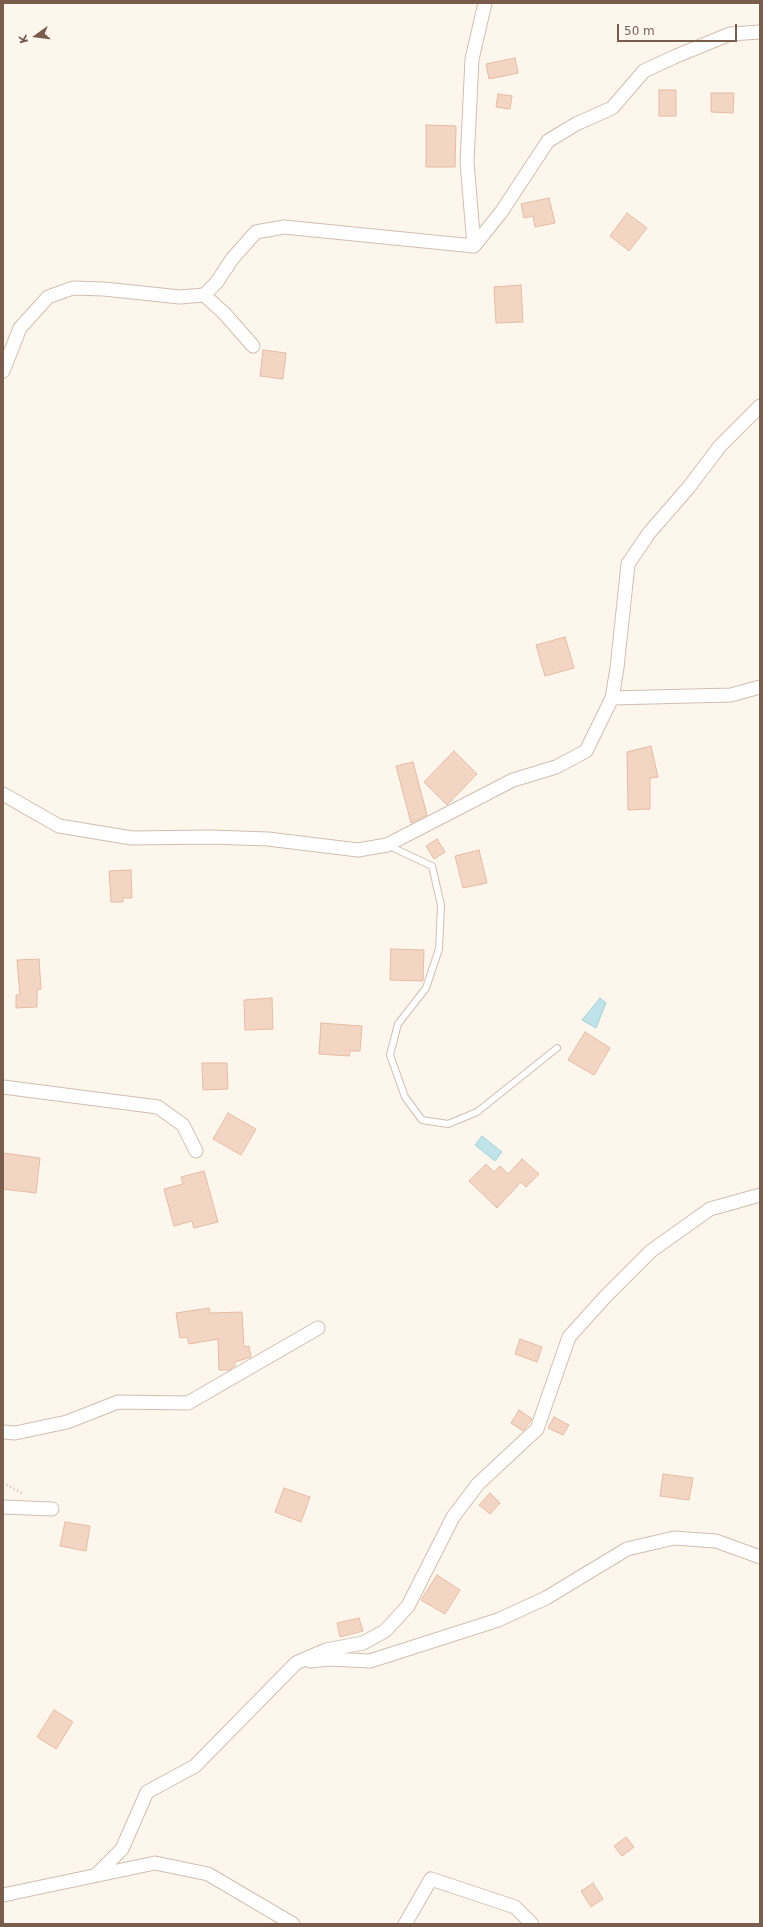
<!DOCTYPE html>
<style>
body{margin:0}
#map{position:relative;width:763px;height:1927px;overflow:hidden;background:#fdf6ec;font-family:"DejaVu Sans",sans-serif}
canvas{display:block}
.frame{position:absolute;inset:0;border:4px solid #7a5c4d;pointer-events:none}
.north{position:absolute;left:16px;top:16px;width:40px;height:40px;-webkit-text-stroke:3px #fffaf3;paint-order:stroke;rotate:256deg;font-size:11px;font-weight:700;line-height:16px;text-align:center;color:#7a5c4d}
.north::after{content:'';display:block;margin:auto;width:14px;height:18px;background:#7a5c4d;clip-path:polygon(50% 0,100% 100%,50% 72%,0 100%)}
.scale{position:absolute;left:617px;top:24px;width:120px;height:18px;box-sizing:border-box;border:2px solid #7a5c4d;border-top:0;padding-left:5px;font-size:12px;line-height:14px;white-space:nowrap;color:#7a5c4d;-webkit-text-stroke:3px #fffaf3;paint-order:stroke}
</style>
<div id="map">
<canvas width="763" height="1927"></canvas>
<div class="frame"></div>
<div class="north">K</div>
<div class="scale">50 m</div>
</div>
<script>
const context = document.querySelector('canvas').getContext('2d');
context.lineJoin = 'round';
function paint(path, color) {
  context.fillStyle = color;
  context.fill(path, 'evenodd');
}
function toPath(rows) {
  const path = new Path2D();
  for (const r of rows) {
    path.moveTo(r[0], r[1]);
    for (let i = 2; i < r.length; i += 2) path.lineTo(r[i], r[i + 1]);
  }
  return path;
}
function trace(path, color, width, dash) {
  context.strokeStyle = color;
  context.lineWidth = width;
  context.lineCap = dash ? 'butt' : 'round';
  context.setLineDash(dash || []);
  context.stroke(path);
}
const water = toPath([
 [600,998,606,1003,596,1028,582,1020,600,998],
 [482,1136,502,1152,495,1161,475,1145,482,1136]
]);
paint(water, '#bfe3e8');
trace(water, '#a5d3da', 1);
const building = toPath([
 [515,58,518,73,489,79,486,64,515,58],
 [659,90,676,90,676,116,659,116,659,90],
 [711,93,734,93,733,113,711,112,711,93],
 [498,94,512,96,510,109,496,107,498,94],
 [426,125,456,126,455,167,426,167,426,125],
 [549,198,555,223,535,227,533,216,524,218,521,204,549,198],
 [627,213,647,228,629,251,610,236,627,213],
 [521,285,523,322,496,323,494,287,521,285],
 [263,350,286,353,283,379,260,376,263,350],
 [565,637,574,668,545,676,536,645,565,637],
 [651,746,658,777,650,778,650,809,628,810,627,752,651,746],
 [454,751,477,774,447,805,424,782,454,751],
 [413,762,427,815,411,823,396,766,413,762],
 [437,839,445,852,434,859,426,846,437,839],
 [479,850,487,883,463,888,455,856,479,850],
 [131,870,132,898,123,898,123,902,111,902,109,871,131,870],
 [391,949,424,950,423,981,390,980,391,949],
 [39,959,41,989,37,990,37,1007,16,1008,16,995,20,995,17,960,39,959],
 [272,998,273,1029,245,1030,244,1000,272,998],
 [321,1023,362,1026,360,1051,350,1051,349,1056,319,1054,321,1023],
 [585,1032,610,1048,594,1075,568,1060,585,1032],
 [202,1063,227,1063,228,1089,203,1090,202,1063],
 [228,1113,256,1129,241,1155,213,1139,228,1113],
 [3,1153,40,1158,36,1193,3,1189,3,1153],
 [522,1159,539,1174,526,1187,521,1182,497,1208,469,1181,486,1164,494,1172,500,1166,508,1174,522,1159],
 [204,1171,218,1222,194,1228,192,1221,174,1226,164,1189,183,1184,181,1177,204,1171],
 [209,1308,210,1313,242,1312,244,1347,249,1346,251,1357,235,1362,235,1366,229,1370,219,1370,218,1339,189,1344,187,1337,180,1338,176,1313,209,1308],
 [520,1339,542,1347,537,1362,515,1354,520,1339],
 [519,1410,532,1419,523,1431,511,1423,519,1410],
 [554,1417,569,1425,563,1435,548,1428,554,1417],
 [663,1474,693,1478,689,1500,660,1496,663,1474],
 [284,1488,310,1497,301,1522,275,1512,284,1488],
 [490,1493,500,1503,490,1514,479,1505,490,1493],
 [65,1522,90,1526,86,1551,60,1546,65,1522],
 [437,1575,460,1590,445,1614,421,1600,437,1575],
 [359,1618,363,1631,340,1637,337,1623,359,1618],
 [54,1710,73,1722,56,1749,37,1737,54,1710],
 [626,1837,634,1847,622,1856,614,1846,626,1837],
 [593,1883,603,1899,591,1907,581,1891,593,1883]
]);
paint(building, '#f3d5c3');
trace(building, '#e6bba3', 1);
const service = toPath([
 [387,845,432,866,441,905,439,949,426,988,398,1024,390,1055,405,1097,422,1120,448,1124,477,1112,557,1048]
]);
const minor = toPath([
 [474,246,502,211,548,141,576,124,612,108,644,71,674,57,730,34,760,32],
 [204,295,224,313,253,346],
 [3,371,20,328,48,297,73,288,104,289,180,297,204,295,217,282,232,259,256,232,284,227,474,246,467,162,472,59,485,3],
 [612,698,731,695,760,687],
 [3,794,59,826,132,838,211,837,268,839,358,850,387,845,513,780,556,767,586,751,612,698,617,668,628,564,649,533,689,487,720,446,760,406],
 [3,1087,158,1107,183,1125,196,1151],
 [3,1432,15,1433,67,1422,118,1402,188,1403,318,1328],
 [3,1507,52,1509],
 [310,1661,329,1659,370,1661,498,1620,546,1598,627,1549,674,1538,716,1541,760,1557],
 [96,1875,122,1849,147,1792,195,1766,296,1663,326,1650,363,1643,385,1631,408,1606,453,1517,478,1484,537,1429,569,1337,605,1297,651,1251,710,1209,760,1195],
 [3,1895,155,1863,208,1874,293,1924],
 [405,1924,431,1879,515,1907,532,1924]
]);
trace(service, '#d1beb0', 8);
trace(minor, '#d1beb0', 15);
trace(toPath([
 [3,1483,22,1493]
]), '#d9b8a5', 2.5, [1, 3]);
trace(service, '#fff', 6);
trace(minor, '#fff', 13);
</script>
